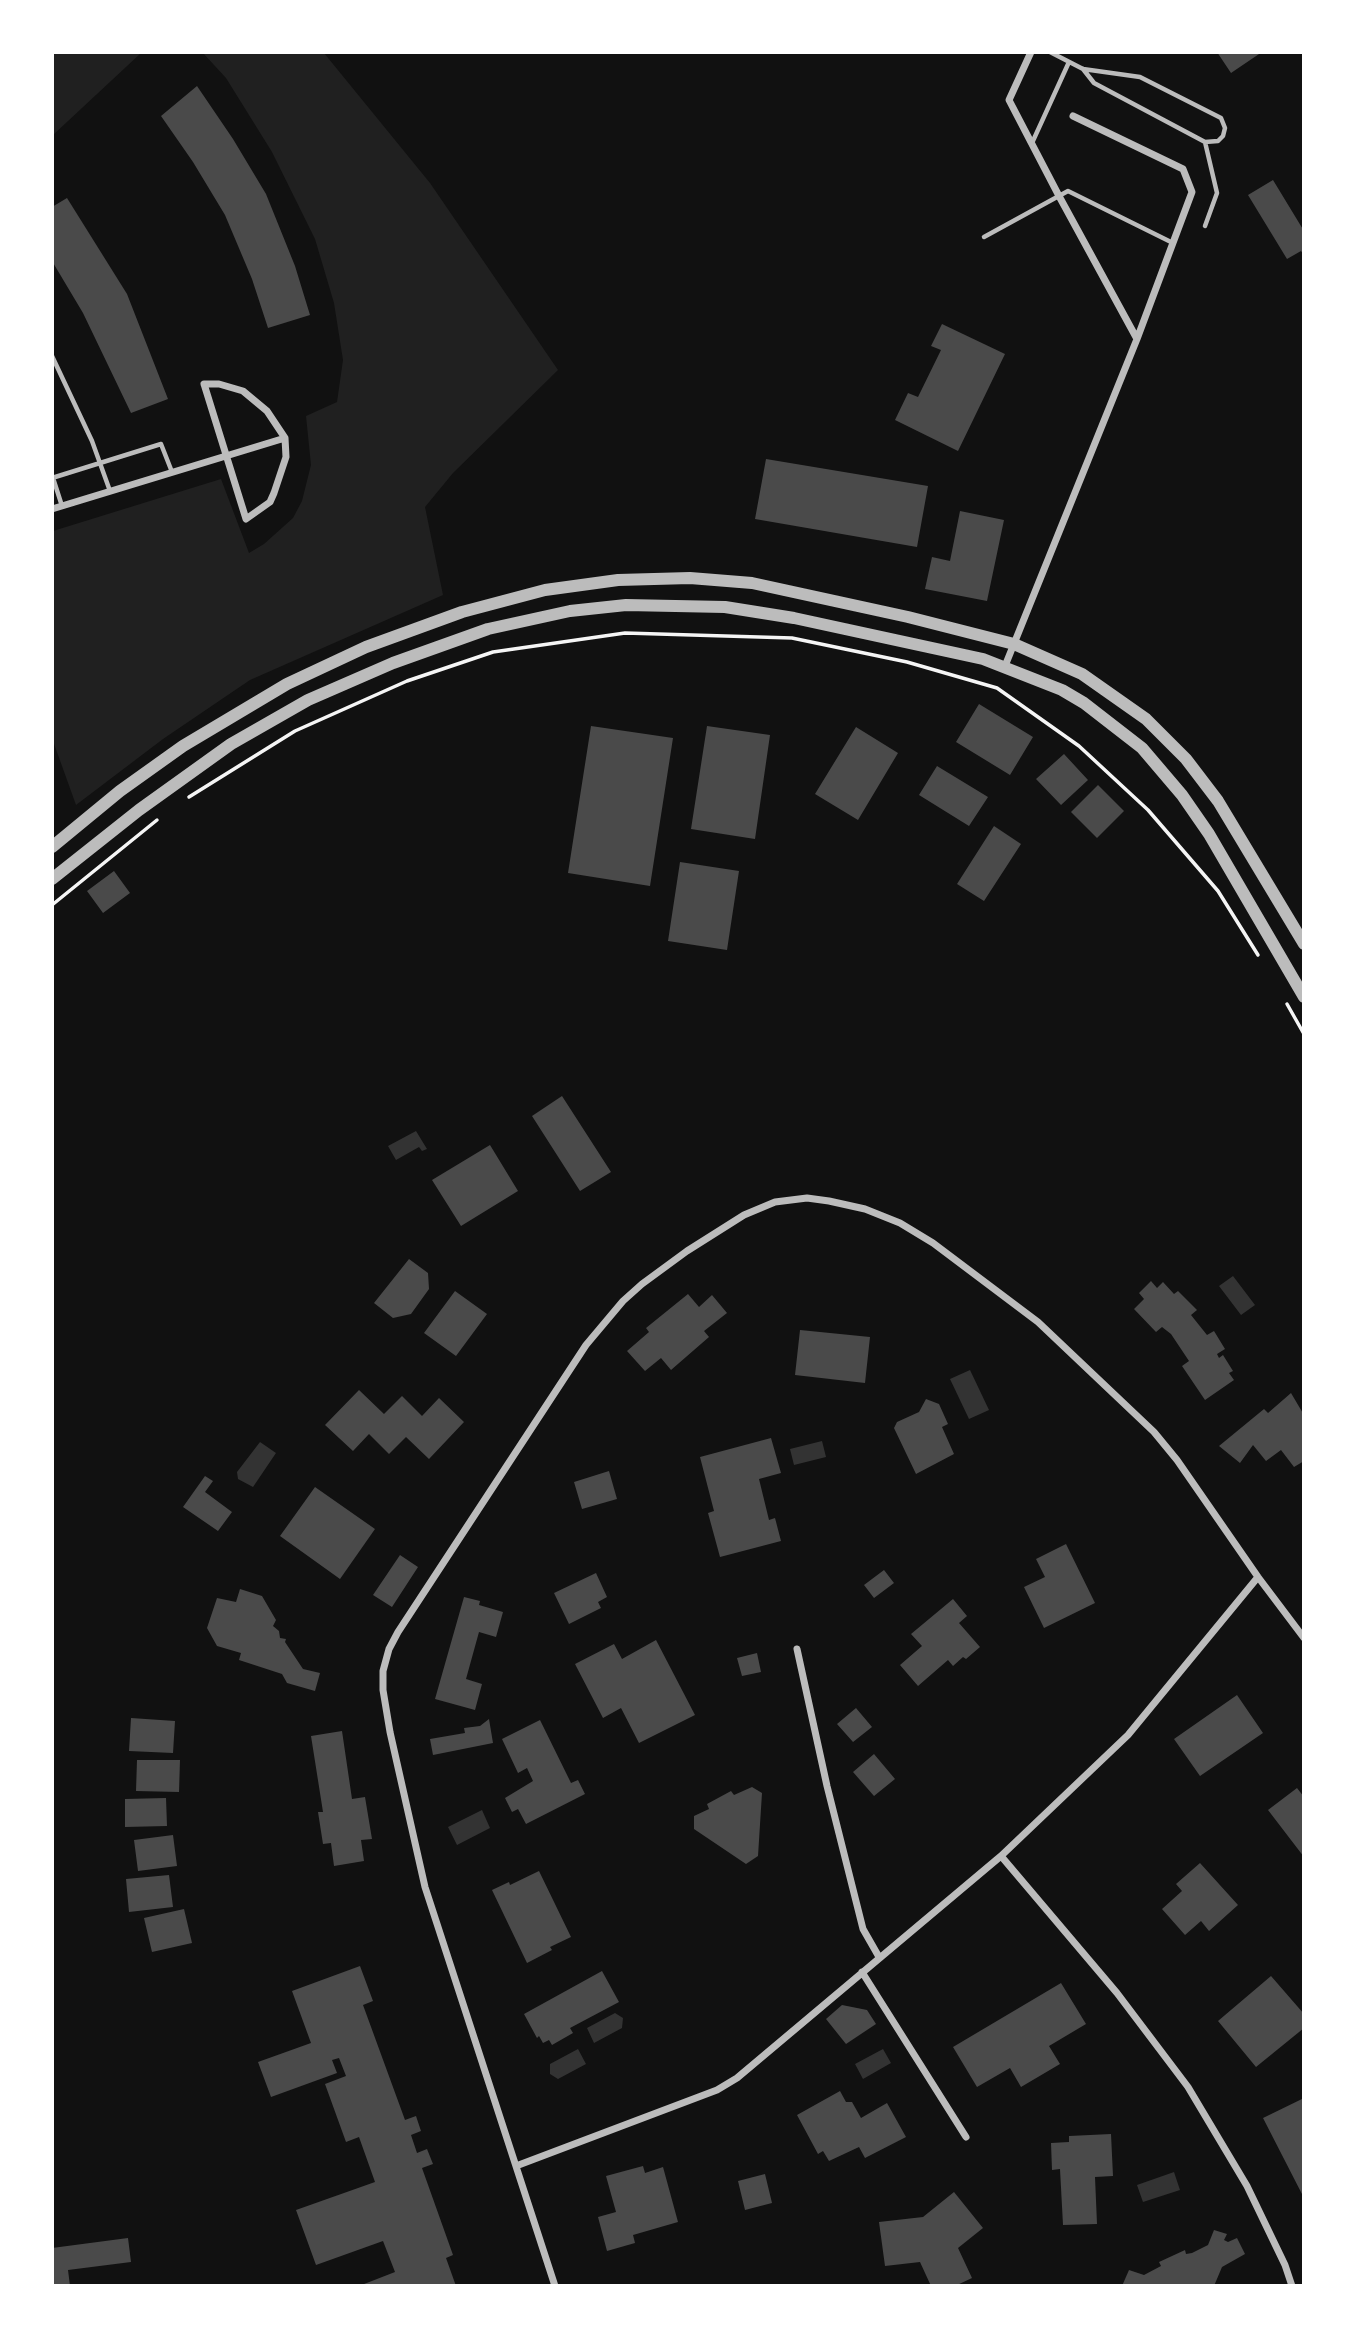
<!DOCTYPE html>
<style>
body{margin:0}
#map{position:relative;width:1356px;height:2338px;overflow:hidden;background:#111;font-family:Figtree,sans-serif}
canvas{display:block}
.frame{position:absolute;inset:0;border:54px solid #fff;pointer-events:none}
</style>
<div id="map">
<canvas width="1356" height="2338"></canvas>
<div class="frame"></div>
</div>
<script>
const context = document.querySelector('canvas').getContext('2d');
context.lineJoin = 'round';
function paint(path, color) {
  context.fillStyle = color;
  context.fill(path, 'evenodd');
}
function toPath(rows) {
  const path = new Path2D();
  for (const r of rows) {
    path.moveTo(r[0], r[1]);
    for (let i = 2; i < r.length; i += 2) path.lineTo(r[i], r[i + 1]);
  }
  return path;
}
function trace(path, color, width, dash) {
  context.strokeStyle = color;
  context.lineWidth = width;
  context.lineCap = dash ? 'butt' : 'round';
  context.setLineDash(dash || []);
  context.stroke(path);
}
paint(toPath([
 [53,52,141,52,141,53,53,135],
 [203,53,324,53,430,183,558,370,453,473,425,507,443,595,250,680,163,739,76,805,53,741,53,531,221,479,249,553,264,544,293,518,302,501,311,465,306,416,337,402,343,360,334,303,315,239,272,152,226,78]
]), '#202020');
paint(toPath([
 [416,1131,427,1149,422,1151,419,1147,396,1160,388,1146],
 [1233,1276,1255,1305,1241,1315,1219,1286],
 [970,1370,989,1410,969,1419,950,1379],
 [822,1441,826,1457,794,1465,790,1449],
 [260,1442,276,1453,253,1487,238,1479,237,1472],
 [482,1810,490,1828,457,1845,448,1827],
 [615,2013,623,2018,622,2028,594,2043,587,2028],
 [578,2049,586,2064,558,2079,550,2074,550,2064],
 [883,2049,891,2063,863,2079,855,2064],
 [1174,2172,1180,2190,1143,2202,1137,2185]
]), '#333');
paint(toPath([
 [1217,52,1262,52,1231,73],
 [197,86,233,139,266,194,295,266,310,315,268,328,252,279,225,215,193,162,161,116],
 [1273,180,1304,231,1304,255,1301,251,1287,259,1248,195],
 [67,198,127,294,168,399,131,413,83,313,52,261,52,207],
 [942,324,1005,354,958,451,895,420,908,393,918,397,941,350,931,346],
 [766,459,928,486,917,547,755,519],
 [960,511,1004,520,987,601,925,589,932,557,950,561],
 [979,704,1033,737,1010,775,956,742],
 [591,726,673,738,650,886,568,873],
 [707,726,770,735,755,839,691,829],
 [856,727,898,753,858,820,815,794],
 [1064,754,1088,780,1061,805,1036,779],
 [937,766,988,797,969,826,919,795],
 [1098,785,1124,811,1097,838,1071,812],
 [994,826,1021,844,984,901,957,884],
 [680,862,739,871,727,950,668,941],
 [114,871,130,893,103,913,87,891],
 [562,1096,611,1172,580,1191,532,1116],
 [490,1145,518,1191,461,1226,432,1180],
 [409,1259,428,1273,429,1289,411,1314,393,1318,374,1303],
 [1151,1281,1157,1288,1163,1282,1174,1294,1178,1291,1197,1310,1191,1315,1207,1335,1214,1331,1225,1349,1217,1354,1219,1358,1223,1355,1233,1371,1229,1373,1234,1380,1205,1400,1182,1366,1189,1361,1171,1334,1162,1327,1156,1332,1134,1309,1144,1299,1139,1293],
 [455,1291,487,1314,456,1356,424,1333],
 [688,1294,699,1307,712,1295,727,1313,704,1331,709,1337,671,1370,661,1358,645,1371,627,1351,649,1332,646,1328],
 [800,1330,870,1337,865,1383,795,1375],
 [359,1390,384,1414,402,1396,422,1416,439,1398,464,1422,429,1459,406,1437,389,1454,369,1434,353,1451,325,1425],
 [1291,1393,1304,1415,1304,1461,1294,1467,1281,1450,1266,1461,1253,1445,1240,1463,1219,1446,1264,1409,1268,1413],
 [926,1399,939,1404,948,1424,942,1427,954,1454,916,1474,894,1428,897,1422,919,1412],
 [771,1438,781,1473,759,1479,769,1520,775,1518,781,1541,720,1557,708,1513,714,1511,700,1457],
 [609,1471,617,1499,582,1509,574,1482],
 [205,1476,213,1481,205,1492,232,1512,218,1531,183,1507],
 [315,1487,375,1529,340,1579,280,1536],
 [1066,1544,1095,1603,1044,1628,1024,1587,1045,1577,1036,1559],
 [400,1555,418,1567,392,1607,373,1595],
 [884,1570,894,1583,874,1598,864,1585],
 [596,1573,607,1597,598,1602,601,1608,569,1624,554,1593],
 [240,1589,262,1596,276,1620,273,1626,279,1631,280,1638,286,1639,285,1642,303,1669,320,1673,315,1691,287,1683,282,1674,239,1660,241,1653,217,1646,207,1628,217,1598,236,1602],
 [464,1597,480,1601,479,1605,503,1612,496,1637,479,1632,466,1679,482,1684,475,1710,435,1699],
 [953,1599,967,1616,959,1623,980,1647,966,1659,963,1657,953,1666,948,1660,918,1686,900,1665,922,1646,911,1634],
 [656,1640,695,1715,639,1743,621,1708,603,1718,575,1664,614,1644,622,1659],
 [757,1653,761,1672,742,1676,737,1658],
 [1237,1695,1263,1733,1200,1776,1174,1739],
 [856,1708,872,1727,853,1742,837,1724],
 [131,1718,175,1721,173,1753,129,1751],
 [489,1719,493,1743,433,1755,430,1739,465,1733,464,1728,480,1726],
 [540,1720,571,1783,578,1780,585,1794,526,1824,518,1809,512,1812,505,1798,533,1781,527,1768,518,1773,502,1739],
 [342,1731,352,1799,365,1797,372,1839,361,1840,364,1861,334,1866,331,1843,323,1844,318,1812,323,1812,311,1736],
 [874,1754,895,1779,874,1796,853,1772],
 [137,1760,180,1760,179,1792,136,1791],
 [752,1787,762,1793,758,1856,746,1864,694,1829,694,1816,709,1809,707,1804,731,1791,734,1795],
 [1297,1788,1304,1797,1304,1857,1268,1810],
 [166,1798,167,1826,125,1827,125,1799],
 [173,1835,177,1866,138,1871,134,1840],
 [1200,1863,1238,1905,1209,1931,1201,1921,1185,1935,1162,1909,1182,1891,1176,1884],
 [539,1871,571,1937,550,1947,552,1950,527,1963,492,1890,509,1882,510,1885],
 [169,1875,173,1907,129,1912,126,1879],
 [184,1909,192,1943,152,1952,144,1918],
 [360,1966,373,2001,363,2005,405,2120,416,2116,421,2131,411,2135,417,2153,427,2149,433,2164,422,2168,453,2255,446,2258,456,2286,359,2286,395,2272,383,2241,316,2265,296,2210,375,2182,359,2137,346,2142,325,2084,346,2076,339,2058,332,2060,337,2073,271,2097,258,2062,311,2043,292,1991],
 [602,1971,619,2002,570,2028,573,2033,552,2045,549,2040,543,2043,539,2036,537,2038,524,2014],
 [1271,1976,1304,2014,1304,2028,1256,2067,1218,2021],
 [1061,1983,1086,2024,1049,2046,1060,2064,1021,2087,1010,2068,977,2087,953,2047],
 [842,2005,867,2010,876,2024,846,2044,826,2019],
 [840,2091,846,2102,852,2102,861,2118,887,2103,906,2137,865,2158,859,2147,829,2161,823,2151,818,2154,797,2115],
 [1304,2098,1304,2198,1263,2118],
 [1111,2134,1113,2176,1095,2177,1097,2224,1063,2225,1060,2169,1052,2170,1051,2143,1069,2142,1069,2136],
 [643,2166,645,2173,663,2167,678,2222,633,2235,635,2243,607,2251,598,2217,616,2212,606,2176],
 [765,2174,772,2203,745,2210,738,2181],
 [954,2192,983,2228,958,2248,972,2278,955,2286,931,2286,920,2262,885,2266,879,2222,923,2217],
 [1214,2230,1227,2234,1224,2240,1228,2242,1237,2238,1245,2254,1222,2267,1214,2286,1122,2286,1129,2270,1144,2275,1161,2266,1159,2262,1185,2250,1186,2254,1192,2253,1208,2245],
 [128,2238,131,2262,68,2270,70,2286,52,2286,52,2248]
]), '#4a4a4a');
trace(toPath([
 [189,797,295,731,407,681,493,652,625,633,792,638,907,662,997,688,1079,746,1148,810,1218,891,1258,955],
 [52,905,157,820],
 [1287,1004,1304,1034]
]), '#f5f5f5', 3.5);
trace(toPath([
 [1050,52,1083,69,1140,77,1221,118,1225,128,1223,136,1218,141,1205,142,1094,83,1083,69],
 [1032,143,1069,62],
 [1205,226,1217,193,1205,142],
 [984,237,1068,191,1173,243],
 [52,356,92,441,110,491],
 [52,478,161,444,172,472],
 [53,478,62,506]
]), '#bcbcbc', 4.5);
trace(toPath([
 [1073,116,1183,169,1192,192,1137,339],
 [204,384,219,384,243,391,267,411,285,438,286,457,274,493,270,502,246,519,204,384],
 [52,509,285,438],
 [1005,666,1137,339,1059,196,1009,100,1031,52],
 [1258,1577,1128,1735,1001,1856,1117,1993,1188,2087,1247,2186,1285,2265,1292,2286],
 [797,1649,827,1786,863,1929,879,1957],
 [862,1972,966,2137],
 [516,2166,717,2090,737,2078,1001,1856],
 [555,2286,425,1887,390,1732,383,1690,383,1671,389,1649,398,1632,586,1345,623,1301,642,1284,687,1251,744,1215,775,1202,807,1198,829,1201,865,1209,900,1223,933,1243,1038,1322,1154,1432,1177,1460,1258,1577,1304,1638]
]), '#bcbcbc', 7);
trace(toPath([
 [52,847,120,791,183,746,287,684,366,647,462,612,545,590,618,580,690,578,752,583,908,617,1014,644,1082,674,1146,719,1186,759,1218,801,1304,944],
 [52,879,139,810,231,744,308,700,393,663,488,629,570,611,626,605,725,607,794,618,983,659,1062,690,1084,703,1142,748,1182,795,1209,834,1304,997]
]), '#bcbcbc', 12);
</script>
